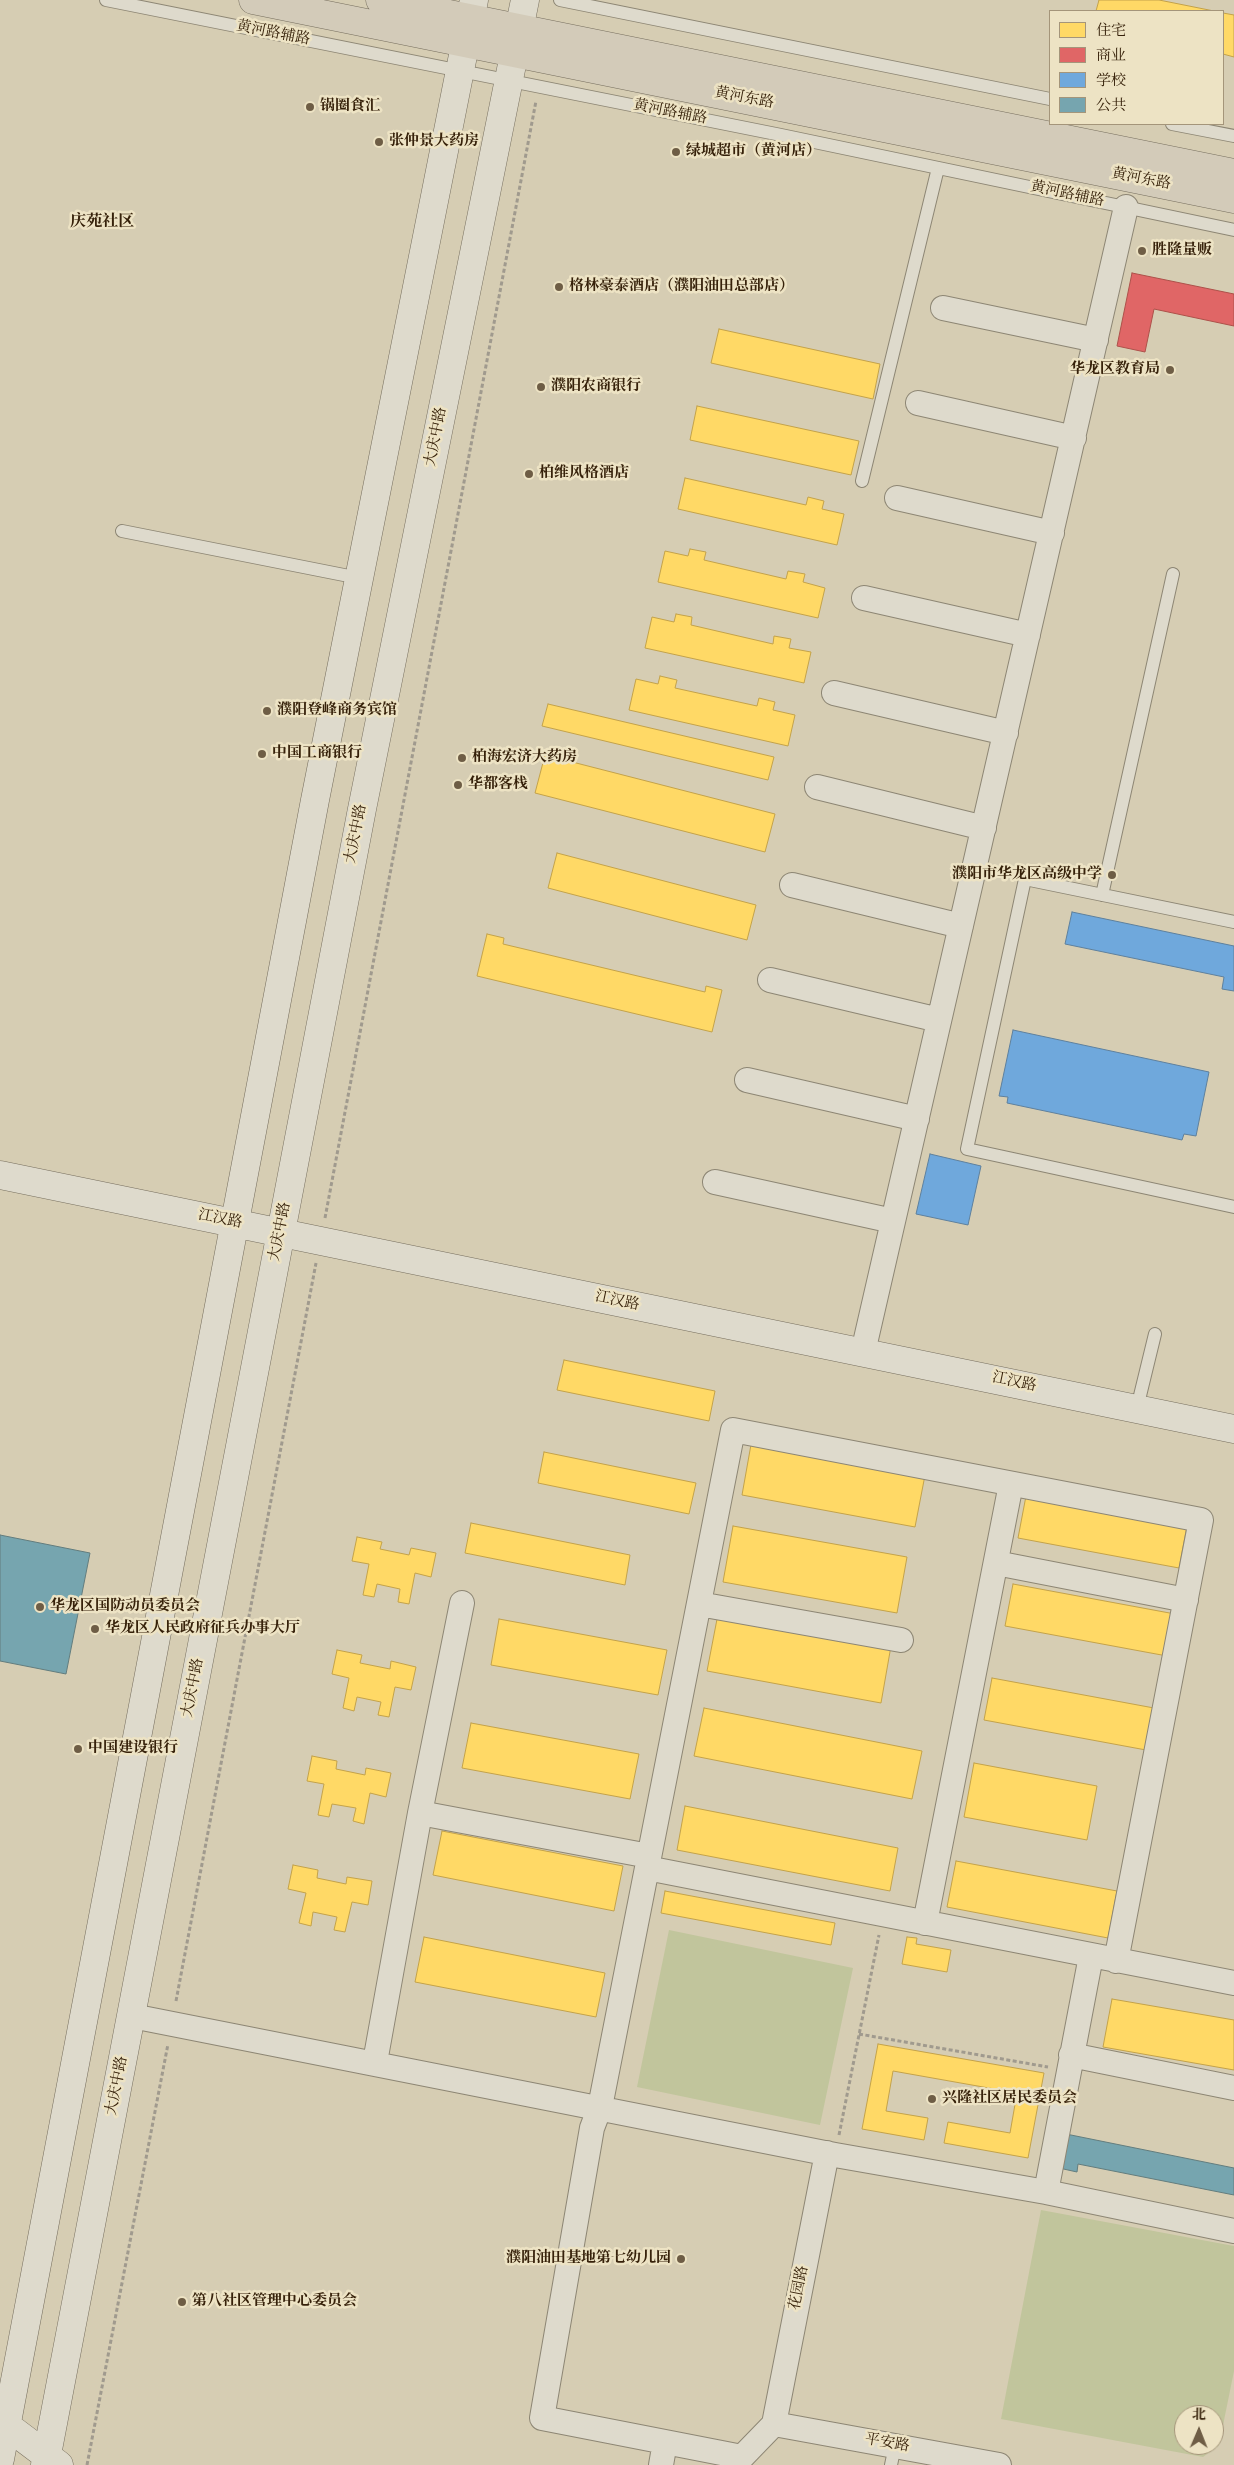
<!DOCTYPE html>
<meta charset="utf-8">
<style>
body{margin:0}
#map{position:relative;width:1234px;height:2465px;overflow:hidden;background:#d6cdb3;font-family:Vollkorn,"Noto Serif SC",serif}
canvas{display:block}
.legend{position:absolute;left:1049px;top:10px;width:175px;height:115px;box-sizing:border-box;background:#ede3c4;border:1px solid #a4957a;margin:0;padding:6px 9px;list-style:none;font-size:15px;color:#36210a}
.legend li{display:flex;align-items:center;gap:10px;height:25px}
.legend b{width:25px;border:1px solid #a4957a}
.north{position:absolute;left:1174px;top:2405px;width:50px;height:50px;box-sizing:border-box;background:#ede3c4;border:1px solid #a4957a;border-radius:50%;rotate:1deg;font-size:14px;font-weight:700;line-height:20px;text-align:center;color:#36210a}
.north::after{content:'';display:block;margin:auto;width:18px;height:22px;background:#6e5d45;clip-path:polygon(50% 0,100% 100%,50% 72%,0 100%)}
</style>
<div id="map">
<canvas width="1234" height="2465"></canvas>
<ul class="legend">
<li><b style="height:14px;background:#ffd966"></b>住宅</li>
<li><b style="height:14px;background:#e06666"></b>商业</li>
<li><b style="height:14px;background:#6fa8dc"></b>学校</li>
<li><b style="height:14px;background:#76a5af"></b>公共</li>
</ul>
<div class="north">北</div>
</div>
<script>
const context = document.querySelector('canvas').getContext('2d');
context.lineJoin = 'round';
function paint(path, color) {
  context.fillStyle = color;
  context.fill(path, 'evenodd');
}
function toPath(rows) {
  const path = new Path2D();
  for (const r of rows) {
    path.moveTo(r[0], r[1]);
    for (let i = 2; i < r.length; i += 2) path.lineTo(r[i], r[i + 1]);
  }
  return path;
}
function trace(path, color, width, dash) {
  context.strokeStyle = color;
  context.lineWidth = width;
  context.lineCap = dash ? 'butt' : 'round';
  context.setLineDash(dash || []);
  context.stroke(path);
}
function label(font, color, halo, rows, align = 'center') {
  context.font = font + ' Vollkorn,"Noto Serif SC",serif';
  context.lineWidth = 5;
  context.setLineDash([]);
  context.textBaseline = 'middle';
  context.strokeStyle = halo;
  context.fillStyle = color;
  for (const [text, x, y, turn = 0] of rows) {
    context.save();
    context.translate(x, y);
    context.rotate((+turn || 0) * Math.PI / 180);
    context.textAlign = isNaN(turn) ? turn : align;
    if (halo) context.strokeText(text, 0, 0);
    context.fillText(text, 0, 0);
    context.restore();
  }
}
paint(toPath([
 [669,1930,853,1968,820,2125,637,2087],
 [1041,2210,1234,2246,1234,2371,1219,2445,1203,2457,1001,2419],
 [1184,2415,1214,2415,1214,2445,1184,2445]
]), '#c1c59c');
const homes = toPath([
 [1099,0,1159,0,1214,11,1096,11,1099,0],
 [1223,13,1234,15,1234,57,1223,54,1223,13],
 [719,329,880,364,873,399,711,363,719,329],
 [697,406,859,441,851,475,690,440,697,406],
 [685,478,806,505,808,497,824,501,822,509,844,514,837,545,678,509,685,478],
 [690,549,706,552,704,560,786,579,788,571,805,574,803,582,825,588,818,618,658,582,665,551,688,556,690,549],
 [676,614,692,617,691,625,773,644,774,636,791,639,789,648,811,652,804,683,645,648,652,617,674,622,676,614],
 [660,676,677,680,675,688,757,706,759,698,775,702,773,710,795,715,788,746,629,710,636,679,658,684,660,676],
 [548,704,774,757,768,780,542,726,548,704],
 [545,755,775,814,765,852,535,793,545,755],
 [557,853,756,905,747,940,548,888,557,853],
 [487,934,504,938,503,944,705,992,706,986,722,990,712,1032,477,976,487,934],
 [564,1360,715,1391,709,1421,557,1390,564,1360],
 [752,1439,926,1470,915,1527,742,1495,752,1439],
 [544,1452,696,1483,689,1514,538,1483,544,1452],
 [1026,1496,1187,1526,1179,1568,1018,1538,1026,1496],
 [471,1523,630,1555,625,1585,465,1553,471,1523],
 [733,1526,907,1557,897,1613,723,1582,733,1526],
 [357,1537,382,1542,380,1549,409,1555,411,1548,436,1553,431,1577,415,1573,409,1604,398,1602,400,1589,377,1584,374,1597,363,1595,369,1564,352,1561,357,1537],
 [1013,1584,1175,1614,1167,1656,1005,1626,1013,1584],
 [718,1614,891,1646,881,1703,707,1671,718,1614],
 [499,1619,667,1650,658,1695,491,1665,499,1619],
 [337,1650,362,1655,360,1663,390,1669,391,1661,416,1667,411,1690,395,1687,389,1717,378,1715,381,1702,357,1697,354,1711,343,1708,349,1678,332,1674,337,1650],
 [992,1678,1154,1708,1146,1750,984,1720,992,1678],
 [704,1708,922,1751,912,1799,694,1756,704,1708],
 [471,1723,639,1754,630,1799,462,1768,471,1723],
 [312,1756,337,1761,336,1769,365,1775,366,1768,391,1773,386,1797,370,1793,364,1824,353,1821,356,1808,332,1804,329,1817,318,1815,324,1784,307,1781,312,1756],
 [974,1763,1097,1786,1087,1840,964,1817,974,1763],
 [685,1806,898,1848,890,1891,677,1850,685,1806],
 [442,1831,623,1866,614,1911,433,1875,442,1831],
 [956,1861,1117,1891,1108,1938,947,1907,956,1861],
 [293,1865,318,1870,317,1878,346,1884,347,1877,372,1881,368,1905,352,1902,345,1932,334,1930,337,1917,313,1912,311,1926,299,1923,306,1893,288,1889,293,1865],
 [665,1891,835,1923,831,1945,661,1913,665,1891],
 [424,1937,605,1973,596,2017,415,1982,424,1937],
 [907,1937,917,1938,916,1944,951,1950,947,1972,902,1964,907,1937],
 [1112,1999,1234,2020,1234,2070,1103,2047,1112,1999],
 [878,2044,1044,2073,1028,2158,944,2143,948,2122,1010,2133,1017,2093,893,2071,886,2111,928,2118,924,2140,862,2129,878,2044]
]);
paint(homes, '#ffd966');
trace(homes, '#c3a24a', 1);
const shops = toPath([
 [1132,273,1234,294,1234,326,1154,309,1145,352,1117,346,1132,273]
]);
paint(shops, '#e06666');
trace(shops, '#ad514a', 1);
const schools = toPath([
 [1072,912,1234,946,1234,991,1222,989,1224,977,1065,944,1072,912],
 [1013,1030,1209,1072,1196,1136,1184,1134,1182,1140,1007,1103,1008,1097,999,1096,1013,1030],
 [930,1154,981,1166,968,1225,916,1214,930,1154]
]);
paint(schools, '#6fa8dc');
trace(schools, '#5e809d', 1);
const public = toPath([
 [0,1535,90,1553,66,1674,0,1661,0,1535],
 [1066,2134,1234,2168,1234,2195,1078,2164,1077,2172,1059,2168,1066,2134]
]);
paint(public, '#76a5af');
trace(public, '#637d7e', 1);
const lane = toPath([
 [106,0,781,135,1234,230],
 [560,0,1050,99],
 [1172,124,1234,136],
 [862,481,938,168],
 [122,531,359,578],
 [1102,895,1173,574],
 [1234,922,1025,879,967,1149,1234,1207],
 [1137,1408,1155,1334],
 [891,2465,895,2446]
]);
const street = toPath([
 [943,308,1096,340],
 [918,403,1074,438],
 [897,498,1052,533],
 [864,598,1028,635],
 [834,693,1006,733],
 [817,787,984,828],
 [792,885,961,926],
 [770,980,939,1020],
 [747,1080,917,1119],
 [715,1182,893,1221],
 [863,1352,1126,207],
 [996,1563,1186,1600],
 [699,1604,901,1640],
 [420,1813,649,1856],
 [647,1868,1234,1983],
 [925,1923,1011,1484],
 [132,2016,835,2155,1046,2192,1234,2231],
 [1071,2055,1234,2088],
 [375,2062,420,1813,462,1603],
 [1046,2192,1091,1956],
 [774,2424,742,2457,542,2418,592,2128,600,2107,733,1430,1201,1520,1116,1961],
 [774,2424,827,2153],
 [774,2424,999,2465],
 [661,2465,665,2442]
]);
const secondary = toPath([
 [0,1175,1234,1429],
 [0,2417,6,2425,59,2465],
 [0,2459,315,800,474,0],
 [45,2465,362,809,525,0]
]);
const primary = toPath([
 [253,0,1234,199],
 [380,0,1234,173]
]);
trace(lane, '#8d8674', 14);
trace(street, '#8d8674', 26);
trace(secondary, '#766e5e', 29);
trace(primary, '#766e5e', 29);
trace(toPath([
 [325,1218,536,101],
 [176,2001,316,1263],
 [859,2034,1048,2067],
 [839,2135,879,1935],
 [87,2465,168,2044]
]), '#a09a8e', 3, [4, 2.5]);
trace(lane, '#dedacc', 12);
trace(street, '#dedacc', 24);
trace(secondary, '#dedacc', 28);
trace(primary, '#d3cbb9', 28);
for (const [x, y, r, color] of [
 [310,107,5,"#6e5d45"],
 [379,142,5,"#6e5d45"],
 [676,152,5,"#6e5d45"],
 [1142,251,5,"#6e5d45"],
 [559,287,5,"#6e5d45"],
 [1170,370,5,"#6e5d45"],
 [541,387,5,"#6e5d45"],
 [529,474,5,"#6e5d45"],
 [267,711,5,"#6e5d45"],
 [262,754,5,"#6e5d45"],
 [462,758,5,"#6e5d45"],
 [458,785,5,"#6e5d45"],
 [1112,875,5,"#6e5d45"],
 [40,1607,5,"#6e5d45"],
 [95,1629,5,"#6e5d45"],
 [78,1749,5,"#6e5d45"],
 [932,2099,5,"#6e5d45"],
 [681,2259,5,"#6e5d45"],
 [182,2302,5,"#6e5d45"]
]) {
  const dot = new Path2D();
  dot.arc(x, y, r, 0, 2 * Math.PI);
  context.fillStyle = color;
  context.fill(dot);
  trace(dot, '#ede3c4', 2);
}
label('15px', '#36210a', '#ede3c4', [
 ["黄河路辅路",273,34,11],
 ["黄河东路",744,99,11],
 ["黄河路辅路",670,113,11],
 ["黄河东路",1141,180,11],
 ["黄河路辅路",1067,195,12],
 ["大庆中路",437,437,-79],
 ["大庆中路",357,834,-79],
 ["江汉路",220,1220,11],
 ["大庆中路",281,1232,-79],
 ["江汉路",617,1302,12],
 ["江汉路",1014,1383,12],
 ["大庆中路",194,1688,-79],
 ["大庆中路",118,2086,-79],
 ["花园路",800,2288,-79],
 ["平安路",887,2444,10]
]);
label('bold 15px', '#36210a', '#ede3c4', [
 ["锅圈食汇",320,107],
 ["张仲景大药房",389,142],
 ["绿城超市（黄河店）",686,152],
 ["胜隆量贩",1152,251],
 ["格林豪泰酒店（濮阳油田总部店）",569,287],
 ["华龙区教育局",1160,370,"right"],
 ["濮阳农商银行",551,387],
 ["柏维风格酒店",539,474],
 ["濮阳登峰商务宾馆",277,711],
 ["中国工商银行",272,754],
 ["柏海宏济大药房",472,758],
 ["华都客栈",468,785],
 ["濮阳市华龙区高级中学",1102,875,"right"],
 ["华龙区国防动员委员会",50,1607],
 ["华龙区人民政府征兵办事大厅",105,1629],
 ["中国建设银行",88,1749],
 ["兴隆社区居民委员会",942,2099],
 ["濮阳油田基地第七幼儿园",671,2259,"right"],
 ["第八社区管理中心委员会",192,2302]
], 'left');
label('bold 16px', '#36210a', '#ede3c4', [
 ["庆苑社区",102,223]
]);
</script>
